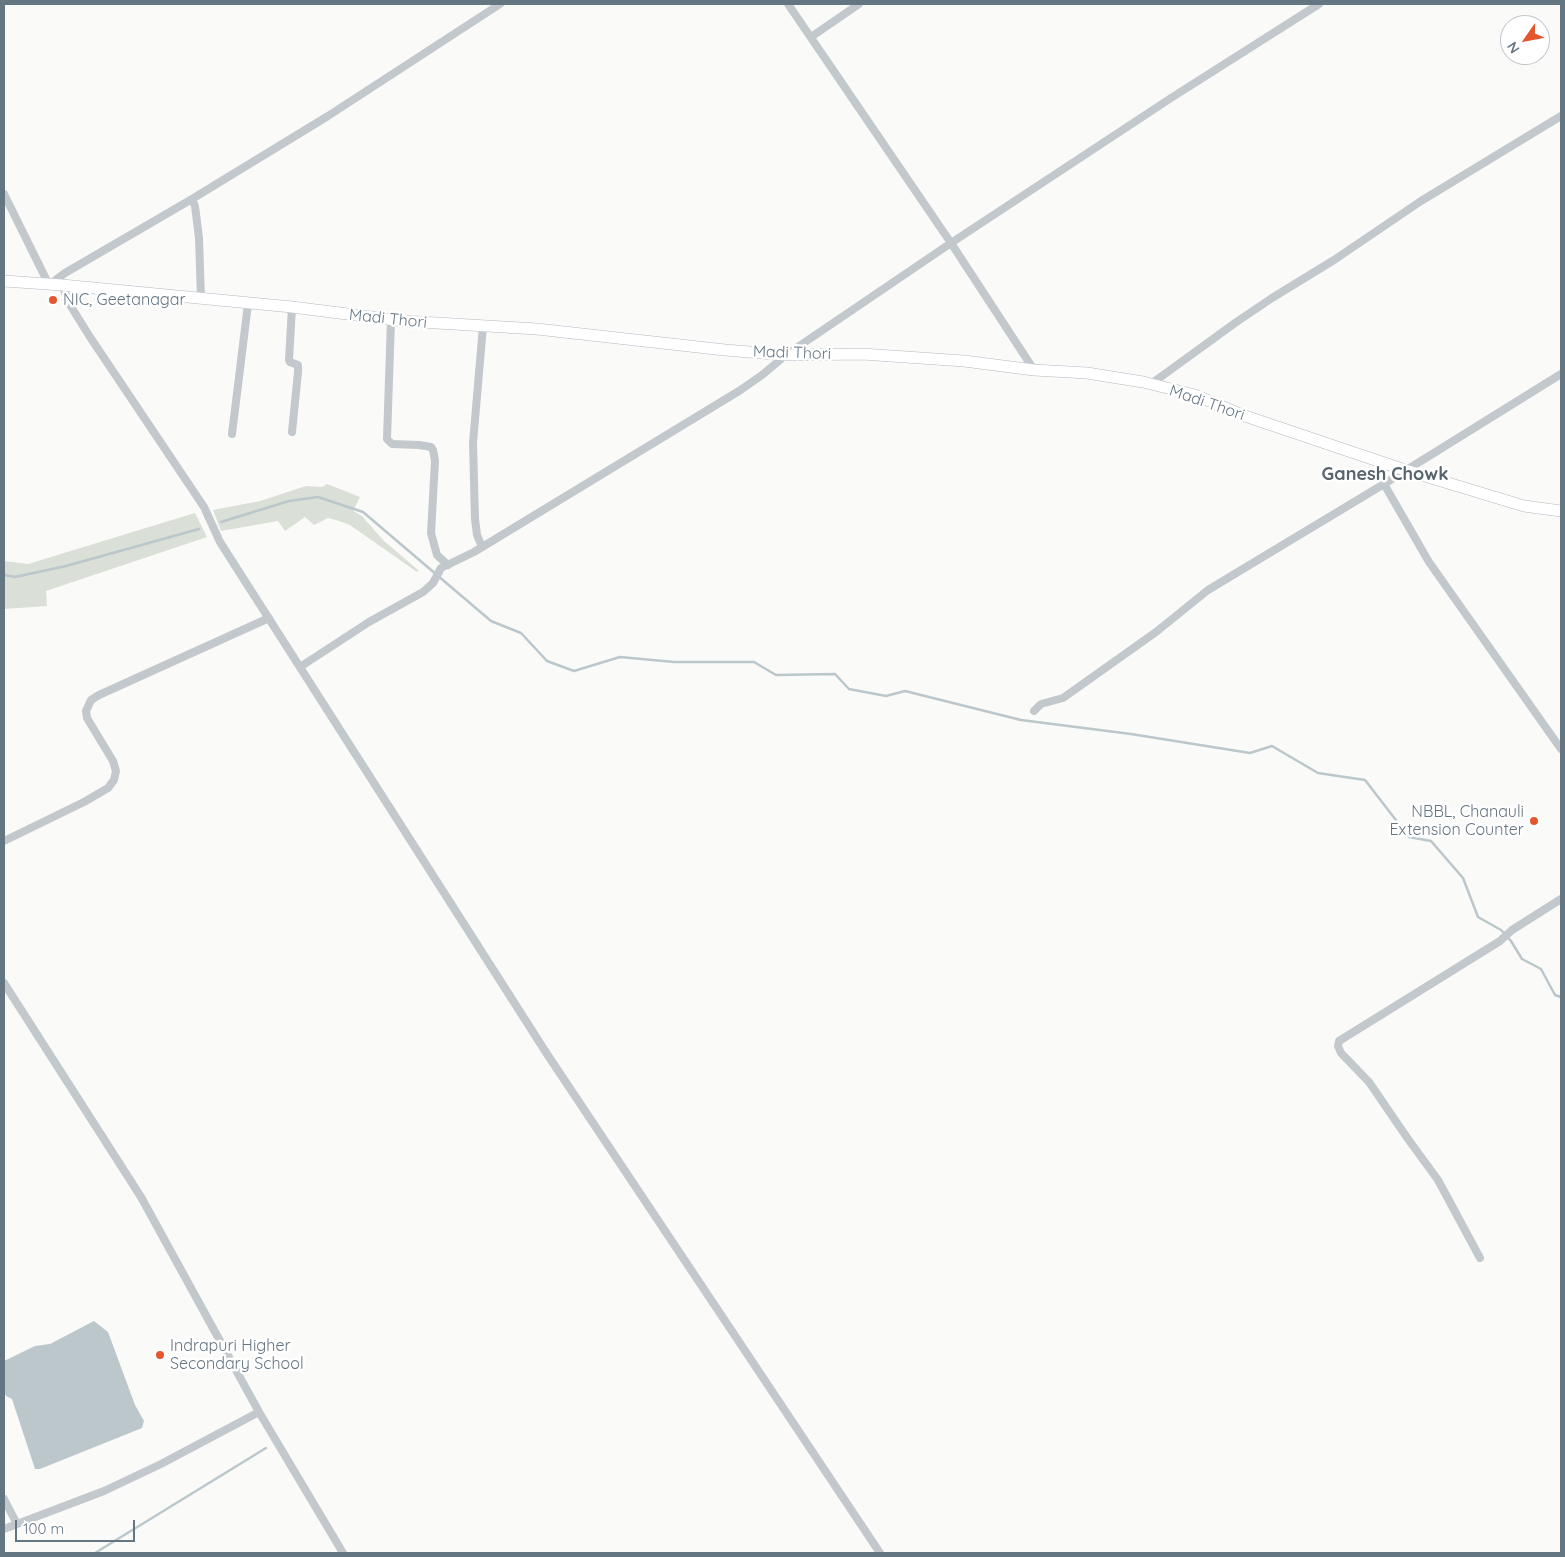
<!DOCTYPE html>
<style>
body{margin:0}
#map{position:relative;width:1565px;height:1557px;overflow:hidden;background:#fafaf8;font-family:Quicksand,sans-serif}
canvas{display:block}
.frame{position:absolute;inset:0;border:5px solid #657683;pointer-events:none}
.north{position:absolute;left:1500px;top:15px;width:50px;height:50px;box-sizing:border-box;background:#fff;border:1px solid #c1c8cd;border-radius:50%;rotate:237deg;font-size:14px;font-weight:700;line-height:20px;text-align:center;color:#657683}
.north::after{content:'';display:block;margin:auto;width:18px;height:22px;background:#e4572e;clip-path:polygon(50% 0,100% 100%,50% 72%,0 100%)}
.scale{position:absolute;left:15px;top:1520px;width:120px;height:22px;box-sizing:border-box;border:2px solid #657683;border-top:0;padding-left:6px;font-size:15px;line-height:18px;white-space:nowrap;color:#657683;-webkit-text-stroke:4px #fff;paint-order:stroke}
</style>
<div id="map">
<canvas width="1565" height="1557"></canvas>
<div class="frame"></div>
<div class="north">N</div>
<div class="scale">100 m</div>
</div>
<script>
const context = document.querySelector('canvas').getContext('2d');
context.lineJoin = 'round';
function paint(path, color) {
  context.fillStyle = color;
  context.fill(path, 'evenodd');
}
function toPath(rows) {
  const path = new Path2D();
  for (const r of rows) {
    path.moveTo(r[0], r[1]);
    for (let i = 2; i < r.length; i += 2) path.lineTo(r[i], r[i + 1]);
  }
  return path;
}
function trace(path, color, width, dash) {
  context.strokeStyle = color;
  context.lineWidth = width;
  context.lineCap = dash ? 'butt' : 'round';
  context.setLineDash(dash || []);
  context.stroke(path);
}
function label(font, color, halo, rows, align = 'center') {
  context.font = font + ' Quicksand,sans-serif';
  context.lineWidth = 5;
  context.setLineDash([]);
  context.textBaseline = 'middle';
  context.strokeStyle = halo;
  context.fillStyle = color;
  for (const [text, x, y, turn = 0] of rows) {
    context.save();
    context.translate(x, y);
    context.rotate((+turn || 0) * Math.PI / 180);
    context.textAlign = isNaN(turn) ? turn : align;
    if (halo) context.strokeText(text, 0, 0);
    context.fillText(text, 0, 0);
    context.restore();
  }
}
paint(toPath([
 [327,484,360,497,353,511,362,516,383,540,418,570,417,572,350,525,336,520,328,518,314,525,305,517,285,531,278,521,221,531,213,510,260,501,306,486,322,487],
 [195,513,207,537,46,591,47,606,4,609,4,561,28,564]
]), '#dadfd7');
paint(toPath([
 [94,1321,108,1332,135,1405,144,1421,142,1428,40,1469,35,1469,12,1399,6,1396,4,1392,4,1361,35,1346,50,1344]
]), '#bbc7cb');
trace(toPath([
 [221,522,289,501,318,497,363,512,491,621,521,633,547,661,574,671,620,657,674,662,754,662,776,675,835,674,849,689,886,696,905,691,1021,720,1131,734,1250,753,1272,746,1318,773,1365,780,1409,837,1431,841,1463,878,1478,917,1501,930,1511,941,1522,959,1541,969,1555,995,1561,997],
 [4,575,15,577,66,566,199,529],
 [95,1553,266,1448]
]), '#bbc7cb', 2.5);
const secondary = toPath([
 [4,281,62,285,292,307,403,321,537,329,725,350,786,355,862,354,964,361,1034,370,1087,373,1143,382,1195,395,1245,416,1405,470,1524,506,1561,511]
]);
trace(secondary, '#b3babf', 12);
trace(toPath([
 [788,4,951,243,1034,370],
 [811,37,859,4],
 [4,194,49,285,65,273,192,199,328,116,500,4],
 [192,199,195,206,199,238,201,299],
 [62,285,70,305,90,337,204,507,220,542,547,1054,880,1553],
 [292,307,289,360,290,362,298,365,298,372,292,432],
 [391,320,387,439,392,444,419,445,431,447,433,450,435,461,431,533,437,555,448,565],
 [1151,384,1235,323,1272,298,1334,260,1421,201,1561,116],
 [232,434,248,304],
 [1384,484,1429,562,1561,749],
 [482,547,477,535,475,519,473,443,483,326],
 [300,667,369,622,423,592,433,583,441,568,474,552,739,391,762,375,786,355,951,243,1171,98,1319,4],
 [1034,711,1041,704,1063,698,1156,632,1208,590,1384,484,1561,374],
 [4,841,84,802,108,788,114,780,116,771,113,761,87,718,86,711,91,700,99,695,269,618],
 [4,983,141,1197,259,1412,343,1553],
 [1480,1258,1438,1180,1408,1139,1369,1082,1341,1053,1338,1046,1339,1041,1500,941,1512,930,1561,899],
 [4,1499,17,1524],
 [4,1529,104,1491,161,1464,259,1412]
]), '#c3c8cc', 8);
trace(secondary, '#fff', 11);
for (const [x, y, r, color] of [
 [53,300,5,"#e4572e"],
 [1534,821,5,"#e4572e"],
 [160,1355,5,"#e4572e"]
]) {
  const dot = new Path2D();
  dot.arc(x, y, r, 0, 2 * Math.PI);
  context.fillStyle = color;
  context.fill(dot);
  trace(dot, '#fff', 2);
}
label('16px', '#657683', '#fff', [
 ["NIC, Geetanagar",63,300],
 ["NBBL, Chanauli",1524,812,"right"],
 ["Extension Counter",1524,830,"right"],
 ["Indrapuri Higher",170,1346],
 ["Secondary School",170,1364]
], 'left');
label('16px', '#657683', '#fff', [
 ["Madi Thori",388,319,6],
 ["Madi Thori",792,353,2],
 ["Madi Thori",1207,403,19]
]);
label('bold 18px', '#57646e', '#fff', [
 ["Ganesh Chowk",1385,475]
]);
</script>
